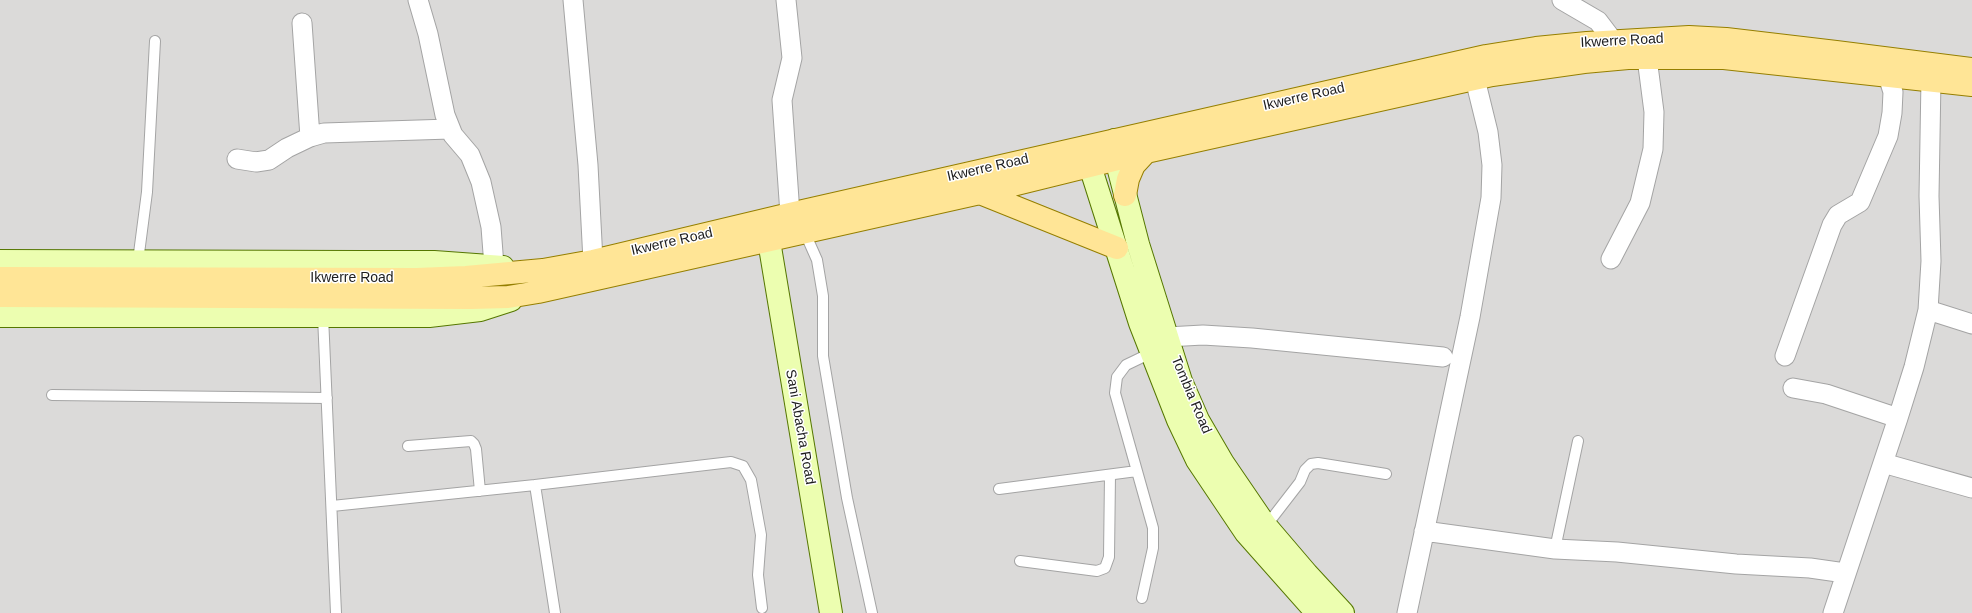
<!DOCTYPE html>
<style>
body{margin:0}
canvas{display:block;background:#efede1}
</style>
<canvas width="1972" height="613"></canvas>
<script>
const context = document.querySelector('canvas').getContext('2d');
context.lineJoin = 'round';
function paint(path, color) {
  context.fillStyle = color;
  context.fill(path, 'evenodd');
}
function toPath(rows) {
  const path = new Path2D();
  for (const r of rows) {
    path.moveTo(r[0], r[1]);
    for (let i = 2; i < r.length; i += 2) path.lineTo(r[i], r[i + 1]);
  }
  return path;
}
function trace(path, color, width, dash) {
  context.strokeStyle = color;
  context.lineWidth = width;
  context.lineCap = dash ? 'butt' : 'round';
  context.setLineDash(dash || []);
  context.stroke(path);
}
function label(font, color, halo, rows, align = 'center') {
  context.font = font + ' Arial,sans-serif';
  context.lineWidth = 3;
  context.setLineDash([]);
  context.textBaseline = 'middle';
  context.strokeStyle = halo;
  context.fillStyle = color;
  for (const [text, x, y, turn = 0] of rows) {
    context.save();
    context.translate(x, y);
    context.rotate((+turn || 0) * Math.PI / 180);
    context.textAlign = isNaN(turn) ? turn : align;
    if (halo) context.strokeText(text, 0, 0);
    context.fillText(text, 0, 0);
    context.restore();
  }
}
paint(toPath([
 [0,0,1972,0,1972,613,0,613]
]), '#dbdad9');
const lane = toPath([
 [805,233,817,260,823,296,823,356,847,498,872,613],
 [138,261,147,192,155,41],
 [323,316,336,613],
 [52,395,327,398],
 [408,446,471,441,474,444,476,449,480,491],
 [535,485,555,613],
 [999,489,1137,471],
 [332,506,535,485,731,462,743,466,751,480,761,535,758,575,762,608],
 [1266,526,1300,482,1305,470,1311,464,1318,463,1386,474],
 [1555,549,1578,441],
 [1020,561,1097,571,1105,568,1109,557,1110,475],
 [1142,598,1153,548,1153,528,1115,393,1117,377,1126,365,1151,353]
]);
const street = toPath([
 [418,0,428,34,445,115,453,135,470,155,481,182,491,227,494,266],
 [573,0,588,165,593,261],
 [786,0,792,58,782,100,790,214],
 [1562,0,1598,21,1614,42,1614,53],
 [302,23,310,137],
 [237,159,256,162,269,160,287,148,310,137,324,133,450,129],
 [1611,259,1640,203,1653,149,1654,112,1647,58],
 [1928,310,1972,324],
 [1167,337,1203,335,1252,338,1443,357],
 [1785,356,1832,225,1838,215,1860,202,1888,136,1892,113,1893,92,1888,76],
 [1793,388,1826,394,1898,418],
 [1883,463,1972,488],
 [1424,531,1555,549,1617,552,1736,564,1810,568,1845,573],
 [1407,613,1470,317,1491,198,1492,165,1488,132,1475,79],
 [1833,613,1898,418,1914,367,1928,310,1931,261,1929,196,1931,79]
]);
const secondary = toPath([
 [1115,140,1116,159,1138,244,1181,381,1198,420,1223,463,1266,526,1307,574,1343,613],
 [1086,147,1090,166,1140,323,1178,420,1197,460,1246,533,1317,613],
 [769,241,831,613],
 [0,261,360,262,434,262,503,267],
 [0,316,429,316,480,310,511,300]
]);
const primary = toPath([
 [980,193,1117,248],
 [1125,195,1128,179,1134,165,1146,152],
 [0,278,417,279,466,277,543,270,593,261,790,214,1486,56,1536,48,1587,43,1689,37,1726,39,1836,52,1972,69],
 [0,296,471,298,508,297,538,292,980,193,1146,152,1492,75,1584,62,1628,58,1724,58,1972,85]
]);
trace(lane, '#a4a4a4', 12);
trace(street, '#a4a4a4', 21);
trace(secondary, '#570', 24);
trace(primary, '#957f00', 24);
trace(lane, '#fff', 10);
trace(street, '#fff', 19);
trace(secondary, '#ecfeb0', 22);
trace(primary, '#ffe596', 22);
label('14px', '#1d1d1d', '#fff', [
 ["Ikwerre Road",1622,41,-3],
 ["Ikwerre Road",1304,97,-13],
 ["Ikwerre Road",988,168,-13],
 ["Ikwerre Road",672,242,-13],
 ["Ikwerre Road",352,278],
 ["Tombia Road",1191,395,67],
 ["Sani Abacha Road",800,427,80]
]);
</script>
